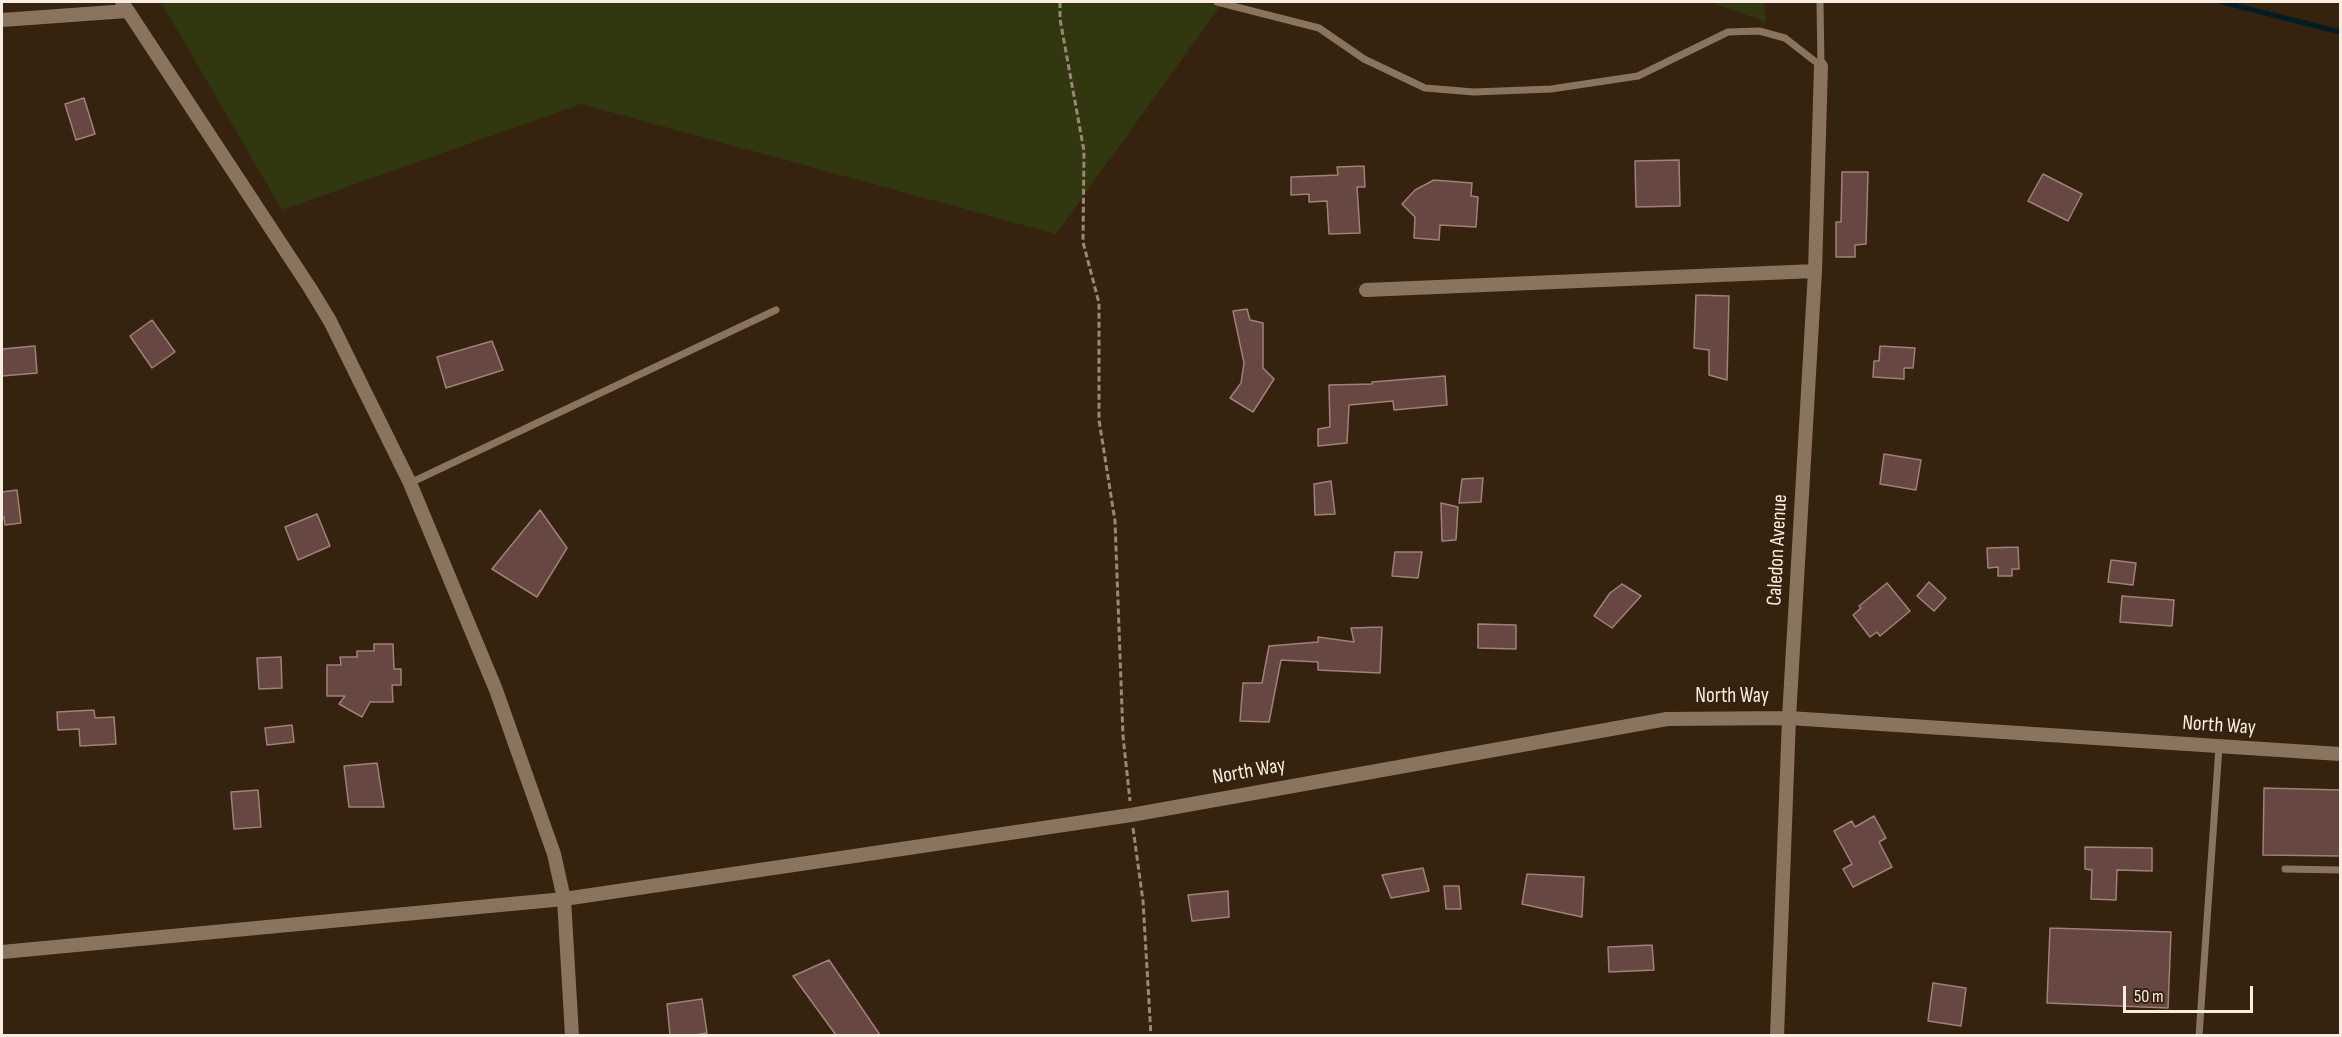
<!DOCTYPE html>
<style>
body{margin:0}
#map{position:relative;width:2342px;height:1037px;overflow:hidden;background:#36230f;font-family:"Sofia Sans Condensed",sans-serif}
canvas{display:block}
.frame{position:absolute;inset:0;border:3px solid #f9ece0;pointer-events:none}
.scale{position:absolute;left:2123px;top:986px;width:130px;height:27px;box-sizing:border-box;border:3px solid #f9ece0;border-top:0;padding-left:8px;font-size:18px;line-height:21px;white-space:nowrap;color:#f9ece0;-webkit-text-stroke:4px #36230f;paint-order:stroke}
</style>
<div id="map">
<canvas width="2342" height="1037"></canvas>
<div class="frame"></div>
<div class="scale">50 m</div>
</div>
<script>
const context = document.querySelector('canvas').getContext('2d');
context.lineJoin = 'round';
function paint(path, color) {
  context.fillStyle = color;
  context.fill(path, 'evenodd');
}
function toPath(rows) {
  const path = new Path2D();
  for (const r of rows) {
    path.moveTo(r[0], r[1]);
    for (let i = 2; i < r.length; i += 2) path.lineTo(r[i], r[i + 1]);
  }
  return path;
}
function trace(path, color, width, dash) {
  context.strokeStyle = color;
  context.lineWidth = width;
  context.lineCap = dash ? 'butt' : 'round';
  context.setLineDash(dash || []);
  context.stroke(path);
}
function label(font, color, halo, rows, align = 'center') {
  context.font = font + ' "Sofia Sans Condensed",sans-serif';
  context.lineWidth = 4.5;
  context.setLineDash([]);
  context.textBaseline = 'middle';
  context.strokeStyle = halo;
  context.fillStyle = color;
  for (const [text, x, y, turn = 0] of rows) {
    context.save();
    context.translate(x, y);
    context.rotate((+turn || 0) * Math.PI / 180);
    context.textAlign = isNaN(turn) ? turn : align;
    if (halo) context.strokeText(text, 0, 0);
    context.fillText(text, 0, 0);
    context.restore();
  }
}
paint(toPath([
 [161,2,1223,2,1056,234,581,104,282,210],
 [1709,2,1764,2,1766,22]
]), '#313810');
trace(toPath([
 [2222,2,2340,32]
]), '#001c24', 5);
const building = toPath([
 [84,98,95,134,76,140,65,104,84,98],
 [1679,160,1680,206,1636,207,1635,161,1679,160],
 [1364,166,1365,187,1357,187,1360,233,1329,234,1327,201,1309,202,1309,194,1291,195,1291,177,1338,175,1337,167,1364,166],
 [1842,172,1868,172,1866,244,1855,245,1855,257,1836,257,1836,222,1841,222,1842,172],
 [2043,174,2082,194,2068,221,2028,201,2043,174],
 [1434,180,1472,183,1471,196,1478,197,1476,227,1440,225,1439,240,1414,238,1415,217,1402,204,1415,190,1434,180],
 [1696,295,1729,296,1727,380,1709,375,1709,350,1694,348,1696,295],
 [1247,309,1250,320,1263,323,1263,368,1274,379,1253,412,1230,398,1241,383,1244,363,1233,311,1247,309],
 [152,320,175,352,152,368,130,336,152,320],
 [492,341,503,370,446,388,437,357,492,341],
 [35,346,37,373,2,376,2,349,35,346],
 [1880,346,1915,348,1913,368,1904,368,1904,379,1873,377,1874,361,1879,361,1880,346],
 [1445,376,1447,405,1394,410,1393,401,1349,405,1347,443,1318,446,1318,429,1330,427,1329,385,1372,384,1372,382,1445,376],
 [1884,454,1921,460,1916,490,1880,484,1884,454],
 [1483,478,1481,502,1459,503,1462,479,1483,478],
 [1331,481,1335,514,1315,515,1314,484,1331,481],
 [17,490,21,523,5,525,4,517,2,518,2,492,17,490],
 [1441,503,1458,507,1456,540,1442,541,1441,503],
 [540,510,567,548,537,597,492,569,540,510],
 [317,514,330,546,298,560,285,527,317,514],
 [2018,547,2019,569,2012,569,2012,576,1998,576,1998,567,1988,568,1987,548,2018,547],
 [1395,552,1422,552,1418,578,1392,576,1395,552],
 [2111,560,2136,563,2133,585,2108,582,2111,560],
 [1929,582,1946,598,1934,611,1917,596,1929,582],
 [1887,583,1910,611,1880,636,1877,632,1870,637,1853,615,1861,608,1859,606,1887,583],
 [1622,584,1641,596,1612,628,1594,616,1610,593,1622,584],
 [2122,596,2174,600,2172,626,2120,622,2122,596],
 [1478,624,1516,625,1516,649,1478,648,1478,624],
 [1382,627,1380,673,1318,670,1318,662,1281,660,1269,722,1240,721,1243,683,1262,683,1269,646,1318,642,1318,637,1354,642,1351,628,1382,627],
 [374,644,393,644,394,669,401,669,401,685,392,685,393,702,370,702,362,717,339,704,345,696,327,696,327,665,341,665,340,657,357,657,357,651,374,651,374,644],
 [281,657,282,688,259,689,257,658,281,657],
 [94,710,95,718,114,717,116,744,80,746,79,729,58,730,57,712,94,710],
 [292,725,294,742,267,745,265,728,292,725],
 [377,763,384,807,349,807,344,766,377,763],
 [2264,788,2340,790,2340,856,2263,855,2264,788],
 [258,790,261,827,234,829,231,792,258,790],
 [1874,816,1886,838,1879,842,1892,867,1853,887,1843,869,1852,864,1834,831,1852,821,1855,827,1874,816],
 [2085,847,2152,848,2152,871,2117,870,2116,900,2091,899,2092,870,2085,869,2085,847],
 [1423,868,1429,891,1391,898,1382,875,1423,868],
 [1527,874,1584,877,1582,917,1522,904,1527,874],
 [1444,886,1459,886,1461,909,1446,909,1444,886],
 [1228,891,1229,917,1192,921,1188,895,1228,891],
 [2050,928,2171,932,2168,1008,2047,1003,2050,928],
 [1652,945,1654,970,1609,972,1608,947,1652,945],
 [829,960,880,1035,836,1035,793,976,829,960],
 [1933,983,1966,988,1961,1026,1928,1021,1933,983],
 [702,999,707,1033,694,1035,670,1035,667,1004,702,999]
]);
paint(building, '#664742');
trace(building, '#a2807a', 1.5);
trace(toPath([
 [1060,2,1060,19,1084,151,1083,242,1099,303,1099,420,1115,521,1123,736,1130,801],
 [1133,828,1143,901,1151,1036]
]), '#988878', 3, [6, 3]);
trace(toPath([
 [1217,2,1319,28,1364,59,1425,88,1474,92,1551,89,1638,76,1728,32,1759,31,1785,38,1821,66],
 [1820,2,1821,66],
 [410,483,776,310],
 [2285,869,2340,870],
 [2199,1036,2219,747]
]), '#8a745e', 7);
trace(toPath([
 [122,2,310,288,330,321,410,483,496,690,554,854,564,899,572,1036],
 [2,20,127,11],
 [1366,290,1815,271],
 [2,952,564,899,1131,815,1667,719,1789,718,2340,754],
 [1777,1036,1789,718,1815,271,1821,66]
]), '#8a745e', 14);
label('21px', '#f9ece0', '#36230f', [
 ["Caledon Avenue",1778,550,-87],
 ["North Way",1732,697],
 ["North Way",2219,726,4],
 ["North Way",1249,772,-10]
]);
</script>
